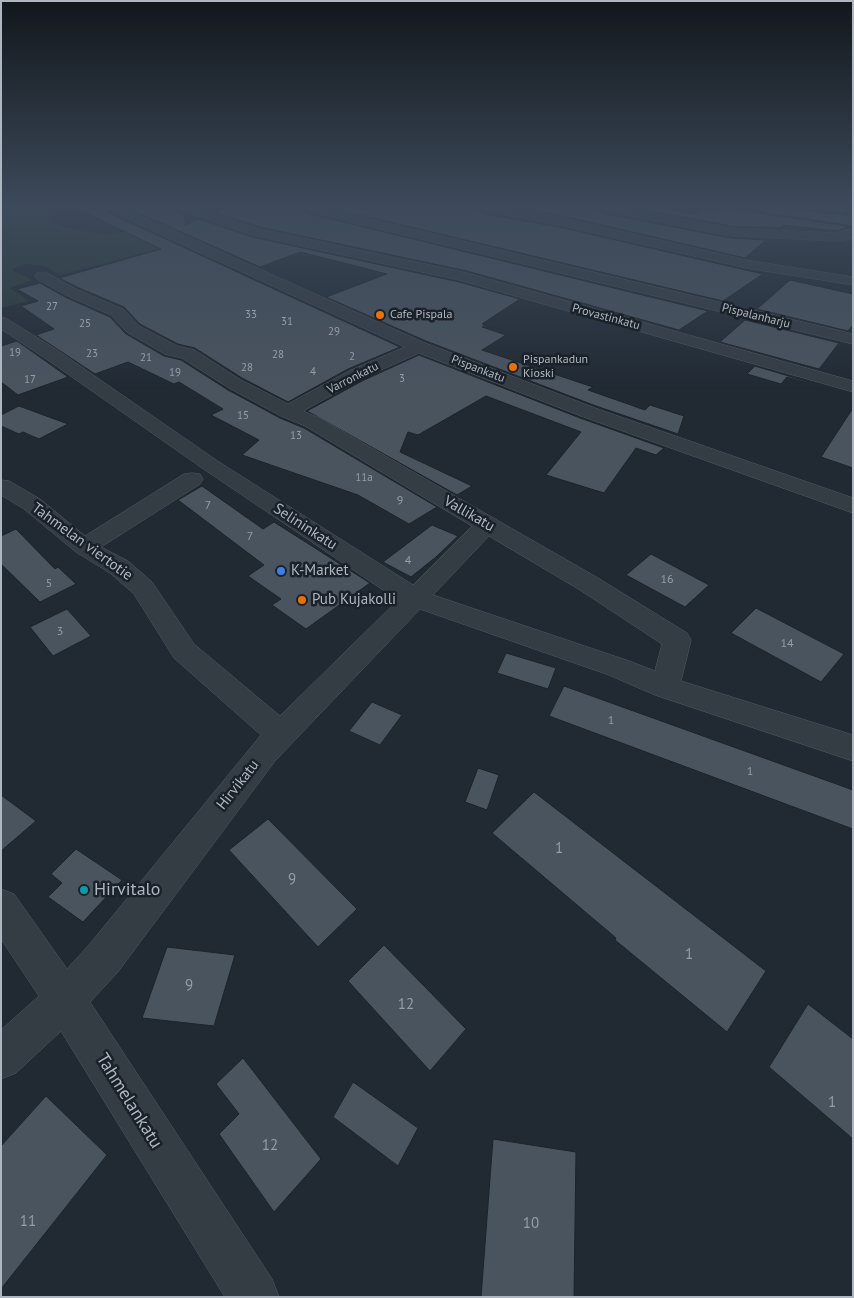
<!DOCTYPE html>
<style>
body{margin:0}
#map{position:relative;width:854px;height:1298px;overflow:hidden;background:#212a33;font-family:"PT Sans",sans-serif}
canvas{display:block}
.frame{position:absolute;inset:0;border:2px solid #aeb7c1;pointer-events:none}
</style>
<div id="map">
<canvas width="854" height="1298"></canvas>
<div class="frame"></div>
</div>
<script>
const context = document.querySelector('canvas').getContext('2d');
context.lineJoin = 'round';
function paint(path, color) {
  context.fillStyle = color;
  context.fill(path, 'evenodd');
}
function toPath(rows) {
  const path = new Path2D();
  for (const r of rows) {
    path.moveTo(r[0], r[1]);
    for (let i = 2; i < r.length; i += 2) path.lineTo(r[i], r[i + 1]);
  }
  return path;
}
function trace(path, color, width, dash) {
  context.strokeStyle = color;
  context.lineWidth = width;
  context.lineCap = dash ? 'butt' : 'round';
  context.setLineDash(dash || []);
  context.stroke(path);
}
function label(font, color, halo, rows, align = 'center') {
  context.font = font + ' "PT Sans",sans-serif';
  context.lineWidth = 5;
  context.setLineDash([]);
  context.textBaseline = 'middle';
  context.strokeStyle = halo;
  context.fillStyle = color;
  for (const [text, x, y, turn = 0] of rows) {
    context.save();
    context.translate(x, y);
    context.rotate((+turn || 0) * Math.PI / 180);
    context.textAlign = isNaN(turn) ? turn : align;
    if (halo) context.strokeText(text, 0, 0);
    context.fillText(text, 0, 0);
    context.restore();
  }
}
paint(toPath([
 [1,208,48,208,56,212,51,218,52,223,65,228,108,235,143,228,177,244,60,275,42,265,23,264,12,270,32,280,10,288,29,301,1,308]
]), '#293a39');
const building = toPath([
 [76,208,106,208,109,213,400,347,348,369,288,402,242,378,195,348,178,344,140,324,124,307,79,288,59,278,161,249,76,208],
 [127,208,177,208,179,212,184,214,185,225,199,219,252,237,459,282,520,299,482,324,485,325,482,327,506,335,482,350,593,387,588,390,645,410,650,405,684,416,678,434,596,406,426,341,326,297,387,274,300,252,260,267,127,208],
 [225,208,302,208,310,214,708,311,679,330,467,271,260,227,215,212,225,208],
 [331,208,477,208,485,214,559,227,763,274,723,301,331,208],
 [514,208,588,208,600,210,606,214,731,238,766,240,745,258,559,215,514,208],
 [650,208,663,208,693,214,704,209,717,212,727,208,845,226,845,228,837,231,784,225,779,228,731,226,645,210,650,208],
 [798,208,845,208,845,214,798,208],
 [790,280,853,294,853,325,848,331,757,309,790,280],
 [40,283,67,298,110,317,126,334,164,356,181,360,228,390,280,418,304,428,437,507,409,524,358,495,242,455,259,440,211,415,223,409,179,382,174,384,128,362,95,374,36,335,54,329,21,306,38,301,17,289,40,283],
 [745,320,839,343,819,369,720,342,745,320],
 [17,341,44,360,68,377,18,395,1,382,1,346,17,341],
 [419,355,580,418,664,448,656,455,636,448,604,493,546,475,581,432,486,396,418,435,408,432,400,452,472,486,457,495,307,411,362,381,419,355],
 [755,366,809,382,808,383,787,377,781,384,747,374,755,366],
 [19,406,68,424,39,439,23,432,19,434,1,426,1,415,19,406],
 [853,408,853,468,821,457,853,408],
 [202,486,263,529,274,522,370,583,306,629,272,605,281,599,248,576,264,565,178,500,202,486],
 [432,525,458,536,436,557,411,577,383,562,432,525],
 [16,529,55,569,58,567,76,584,40,602,1,564,1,536,16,529],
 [651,554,709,585,685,607,626,575,651,554],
 [756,608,844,654,821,682,731,633,756,608],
 [67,609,91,636,53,656,30,627,67,609],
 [506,653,556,668,548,689,497,673,506,653],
 [564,686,853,790,853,829,549,716,564,686],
 [372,702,402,715,380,745,349,731,372,702],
 [478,768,499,775,487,810,465,802,478,768],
 [534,792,766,971,727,1032,615,940,616,938,492,833,534,792],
 [1,795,36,821,1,851,1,795],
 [268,819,357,909,318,947,229,850,268,819],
 [76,849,122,880,83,922,48,897,62,883,51,874,76,849],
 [384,945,466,1029,430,1071,348,981,384,945],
 [167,947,235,955,214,1026,142,1018,167,947],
 [808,1004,853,1039,853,1139,769,1067,808,1004],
 [243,1058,321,1159,274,1212,219,1134,239,1114,216,1084,243,1058],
 [353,1082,418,1128,398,1166,333,1117,353,1082],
 [46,1096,107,1155,1,1289,1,1146,46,1096],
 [493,1139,576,1152,574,1297,481,1297,493,1139]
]);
paint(building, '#4a545f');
trace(building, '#1c232a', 1);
const minor = toPath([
 [108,208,123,208,425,343,595,408,853,498,853,513,581,416,419,353,361,379,303,411,319,418,598,578,687,633,691,640,681,681,853,735,853,761,655,695,609,675,420,609,275,761,117,973,90,1002,272,1279,279,1297,225,1297,61,1031,16,1073,1,1079,1,1030,39,996,1,939,1,889,14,894,67,969,89,945,261,735,174,658,134,594,110,573,76,552,24,509,1,495,1,480,9,481,40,499,85,536,184,474,192,473,200,474,203,479,200,484,101,547,128,561,152,582,194,644,280,716,398,600,205,470,45,358,1,329,1,317,7,319,57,350,219,462,413,585,472,526,305,426,281,416,229,388,182,358,165,354,127,332,111,315,68,296,37,279,35,276,37,273,47,273,78,290,123,309,139,326,177,346,194,350,241,380,288,404,349,371,405,347,110,211,108,208],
 [489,536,580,590,662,644,655,671,629,661,433,595,489,536],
 [179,208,196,208,260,229,467,273,853,381,853,392,459,280,252,235,181,211,179,208],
 [304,208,324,208,853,334,853,344,310,212,304,208],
 [479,208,504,208,559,217,746,260,853,277,853,285,746,268,559,225,485,212,479,208],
 [600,208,622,208,731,228,836,233,853,228,853,238,836,241,731,236,606,212,600,208]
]);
const major = toPath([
 [757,208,786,208,853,217,853,225,763,212,757,208]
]);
trace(minor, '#525a62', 1);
trace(major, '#3e454d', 1);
paint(minor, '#343c44');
paint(major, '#525b64');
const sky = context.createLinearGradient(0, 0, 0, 389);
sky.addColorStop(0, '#12171c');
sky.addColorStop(0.53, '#3d4a5b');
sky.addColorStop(1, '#3d4a5b00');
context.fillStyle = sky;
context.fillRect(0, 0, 854, 389);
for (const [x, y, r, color] of [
 [380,315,5,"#e8710a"],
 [513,367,5,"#e8710a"],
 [281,571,5,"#3f7fe0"],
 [302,600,5,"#e8710a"],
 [84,890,5,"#0f9aa8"]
]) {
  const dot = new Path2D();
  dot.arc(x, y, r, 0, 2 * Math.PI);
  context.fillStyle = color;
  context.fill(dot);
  trace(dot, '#1a2128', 2);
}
label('11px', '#959ea8', null, [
 ["27",52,307],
 ["33",251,315],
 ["31",287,322],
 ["25",85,324],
 ["29",334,332],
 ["19",15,353],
 ["23",92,354],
 ["28",278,355],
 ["2",352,357],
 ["21",146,358],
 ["28",247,368],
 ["4",313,372],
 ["19",175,373],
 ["3",402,379],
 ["17",30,380],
 ["15",243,416],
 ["13",296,436],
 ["11a",364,478]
]);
label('12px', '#aeb7c1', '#1a2128', [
 ["Cafe Pispala",390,315],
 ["Pispankadun",523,360],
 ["Kioski",523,374]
], 'left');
label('12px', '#aeb7c1', '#1a2128', [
 ["Pispalanharju",756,316,14],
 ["Provastinkatu",606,317,15],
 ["Pispankatu",478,369,21],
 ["Varronkatu",353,378,-27]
]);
label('12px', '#959ea8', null, [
 ["9",400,501],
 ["7",208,506],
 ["7",250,537],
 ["4",408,561],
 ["16",667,580],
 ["5",49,584],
 ["3",60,632],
 ["14",787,644],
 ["1",611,721],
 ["1",750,772]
]);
label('15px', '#aeb7c1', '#1a2128', [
 ["Vallikatu",469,514,30],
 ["Selininkatu",305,527,33],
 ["Tahmelan viertotie",82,542,36],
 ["Hirvikatu",238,785,-52]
]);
label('15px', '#aeb7c1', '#1a2128', [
 ["K-Market",291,571],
 ["Pub Kujakolli",312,600]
], 'left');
label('15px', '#959ea8', null, [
 ["1",559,849],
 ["9",292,880],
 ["1",689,955],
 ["9",189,986],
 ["12",406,1005],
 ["1",832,1103],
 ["12",270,1146],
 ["11",28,1222],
 ["10",531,1224]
]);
label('18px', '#aeb7c1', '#1a2128', [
 ["Hirvitalo",94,890]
], 'left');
label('18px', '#aeb7c1', '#1a2128', [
 ["Tahmelankatu",129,1101,58]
]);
</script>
